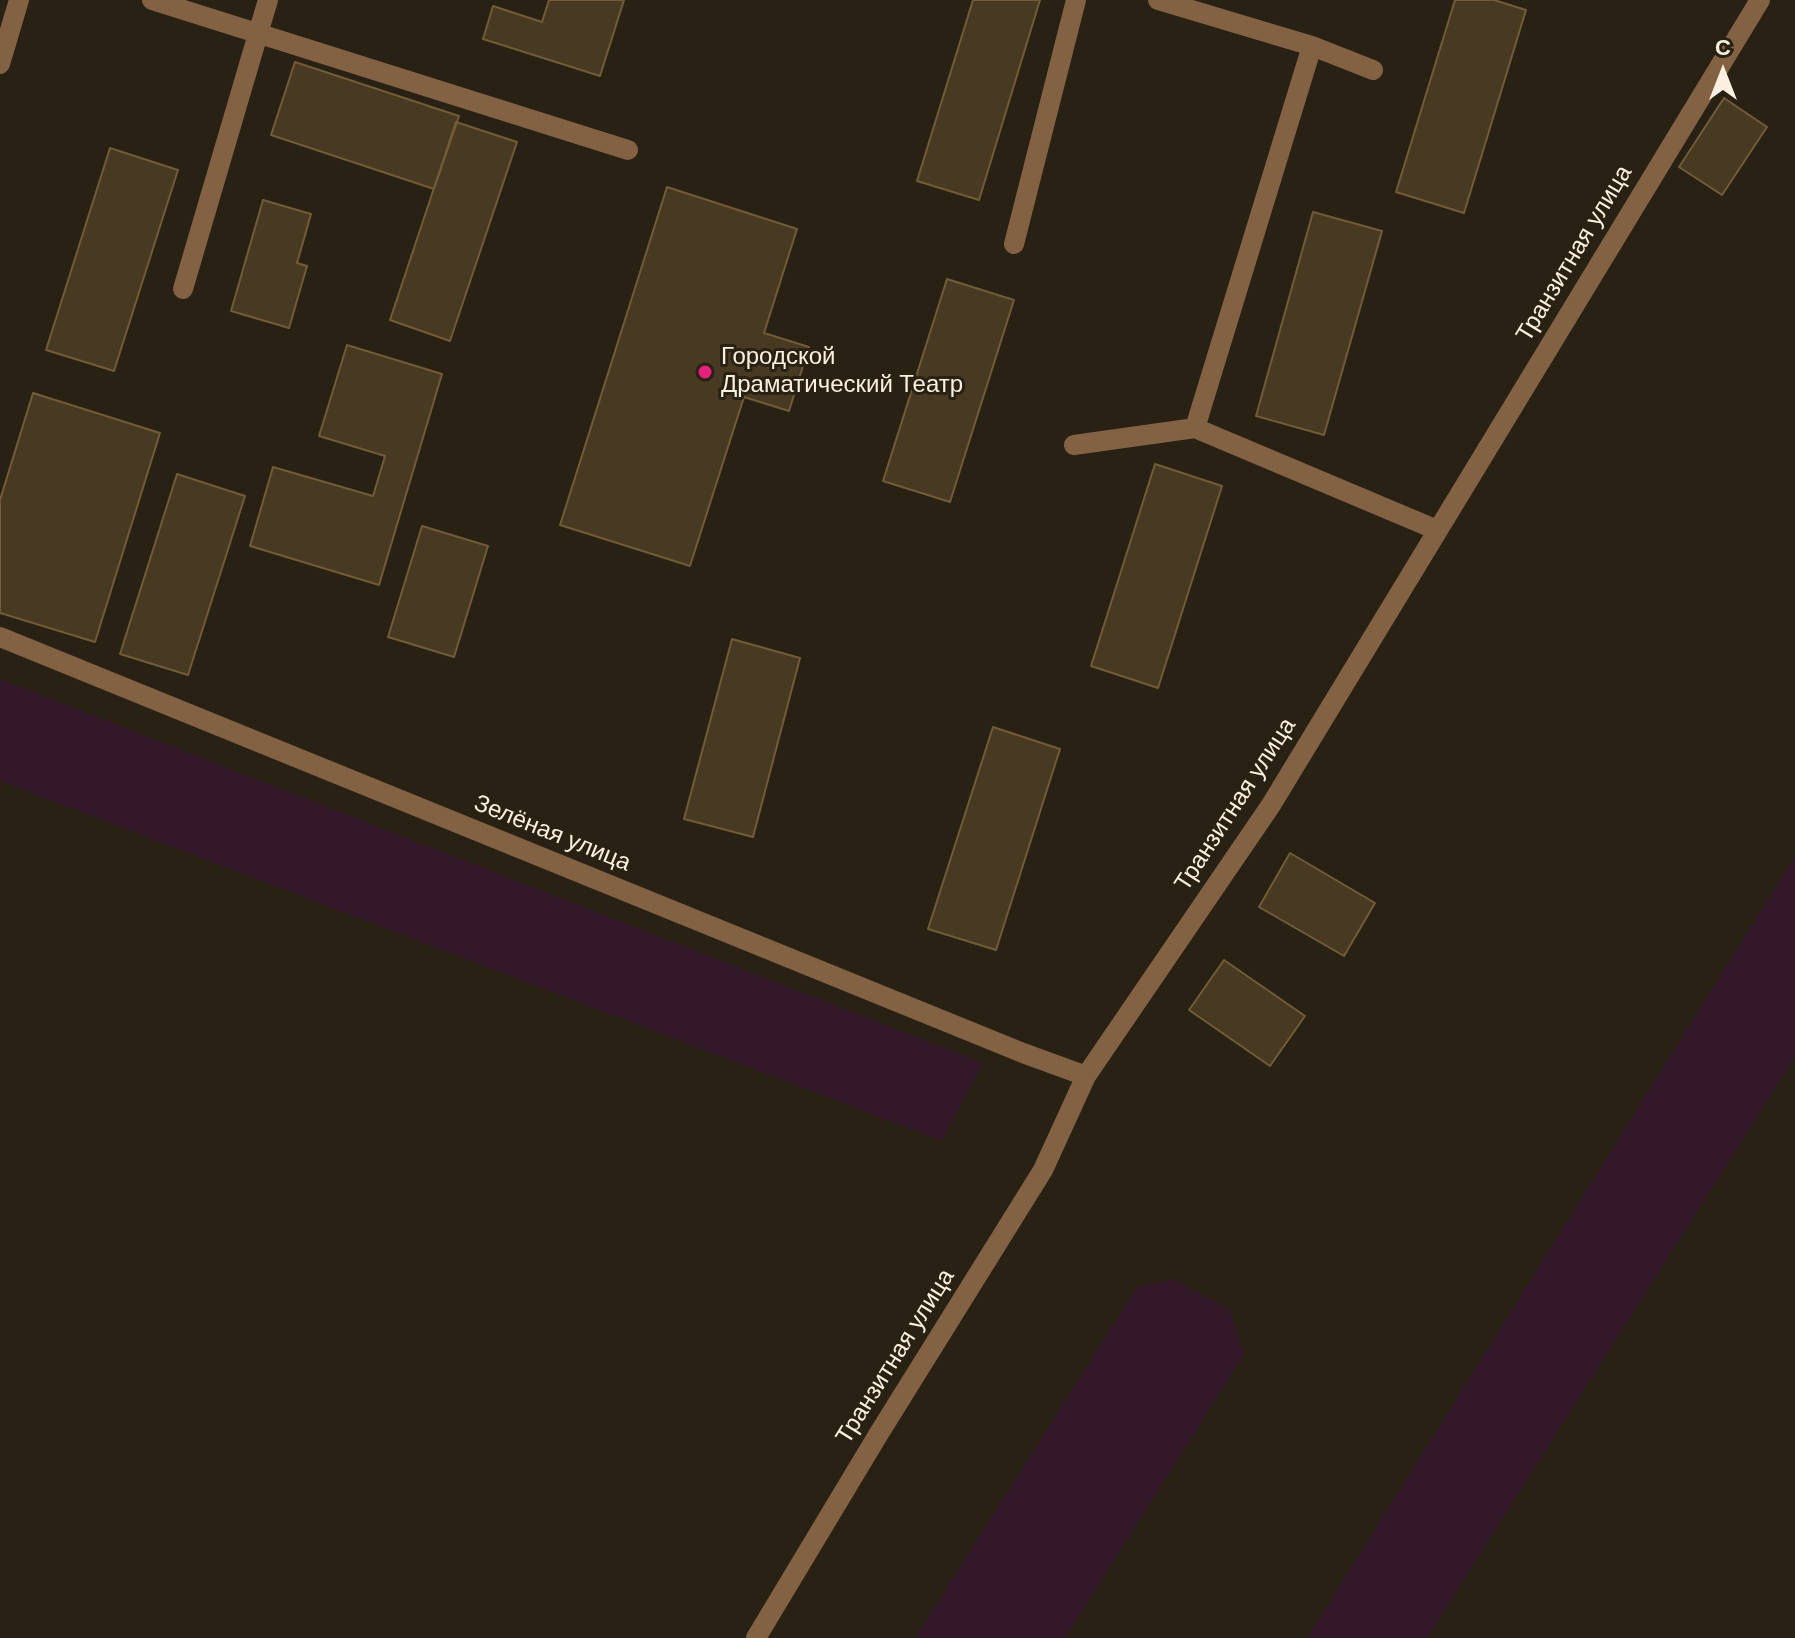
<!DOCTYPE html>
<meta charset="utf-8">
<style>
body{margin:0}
#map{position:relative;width:1795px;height:1638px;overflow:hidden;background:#292114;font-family:"DM Sans",sans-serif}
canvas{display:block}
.north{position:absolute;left:1683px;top:32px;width:80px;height:80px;-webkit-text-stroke:6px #292114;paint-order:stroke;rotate:0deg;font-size:22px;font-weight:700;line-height:32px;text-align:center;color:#fbefe0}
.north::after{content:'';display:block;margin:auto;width:28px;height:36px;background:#fbefe0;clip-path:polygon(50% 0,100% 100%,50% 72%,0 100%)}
</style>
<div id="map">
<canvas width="1795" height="1638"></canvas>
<div class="north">С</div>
</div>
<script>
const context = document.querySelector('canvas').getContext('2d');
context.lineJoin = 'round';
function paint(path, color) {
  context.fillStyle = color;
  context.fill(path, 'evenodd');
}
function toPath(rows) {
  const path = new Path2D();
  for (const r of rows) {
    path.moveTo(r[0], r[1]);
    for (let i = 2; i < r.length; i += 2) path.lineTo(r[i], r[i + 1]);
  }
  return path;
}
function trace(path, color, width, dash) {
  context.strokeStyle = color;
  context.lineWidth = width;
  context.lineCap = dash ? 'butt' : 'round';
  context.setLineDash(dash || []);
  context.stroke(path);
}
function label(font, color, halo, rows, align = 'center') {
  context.font = font + ' "DM Sans",sans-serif';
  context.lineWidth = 6;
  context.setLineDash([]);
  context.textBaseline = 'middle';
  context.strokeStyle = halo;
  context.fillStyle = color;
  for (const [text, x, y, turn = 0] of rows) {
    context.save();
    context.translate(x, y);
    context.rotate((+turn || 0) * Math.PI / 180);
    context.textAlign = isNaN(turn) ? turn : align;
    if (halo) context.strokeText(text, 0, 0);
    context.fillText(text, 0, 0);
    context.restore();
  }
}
paint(toPath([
 [0,679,983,1063,942,1141,0,781],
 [1795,856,1795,1057,1427,1638,1307,1638],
 [1173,1279,1230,1310,1244,1355,1065,1638,915,1638,1137,1287]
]), '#321828');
const building = toPath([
 [549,0,624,0,600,76,483,39,493,6,542,22,549,0],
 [973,0,1040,0,979,200,917,181,973,0],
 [1455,0,1494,0,1526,10,1464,213,1396,192,1455,0],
 [295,62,459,116,434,189,271,135,295,62],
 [1724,98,1767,127,1722,195,1679,167,1724,98],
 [456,122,517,142,450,341,390,320,456,122],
 [110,148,178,170,114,371,46,350,110,148],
 [667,187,797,229,764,333,809,347,789,411,744,397,690,566,560,525,667,187],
 [263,200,311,214,297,263,307,266,289,328,231,311,263,200],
 [1313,212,1382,231,1324,435,1256,416,1313,212],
 [947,279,1014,300,950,502,883,481,947,279],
 [347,345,442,374,379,585,250,546,273,467,373,496,385,456,319,436,347,345],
 [33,393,160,433,95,642,0,613,0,500,33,393],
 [1155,464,1222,486,1158,688,1091,666,1155,464],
 [177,474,245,496,188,675,120,654,177,474],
 [422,526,488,546,454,657,388,637,422,526],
 [732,639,800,658,753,837,684,819,732,639],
 [993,727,1060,749,996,950,928,929,993,727],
 [1290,853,1375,903,1344,956,1259,907,1290,853],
 [1224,960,1305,1016,1270,1066,1189,1010,1224,960]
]);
paint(building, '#483a22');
trace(building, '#715c37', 2);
trace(toPath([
 [152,0,628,150],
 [1158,0,1312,46,1195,428,1437,530],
 [1312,46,1373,70],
 [0,64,19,0],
 [1014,244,1076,0],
 [183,289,268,0],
 [1074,445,1195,428],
 [0,637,1023,1053,1086,1076],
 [756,1638,878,1435,1043,1170,1086,1076,1271,805,1760,0]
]), '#836244', 20);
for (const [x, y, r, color] of [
 [705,372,8,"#e6217d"]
]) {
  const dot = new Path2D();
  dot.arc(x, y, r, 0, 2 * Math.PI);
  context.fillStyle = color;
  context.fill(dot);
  trace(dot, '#292114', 3);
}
label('24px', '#fbefe0', '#292114', [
 ["Транзитная улица",1575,254,-59],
 ["Транзитная улица",1236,805,-57],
 ["Зелёная улица",552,834,22],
 ["Транзитная улица",896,1357,-58]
]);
label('24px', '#fbefe0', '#292114', [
 ["Городской",721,358],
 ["Драматический Театр",721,386]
], 'left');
</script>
